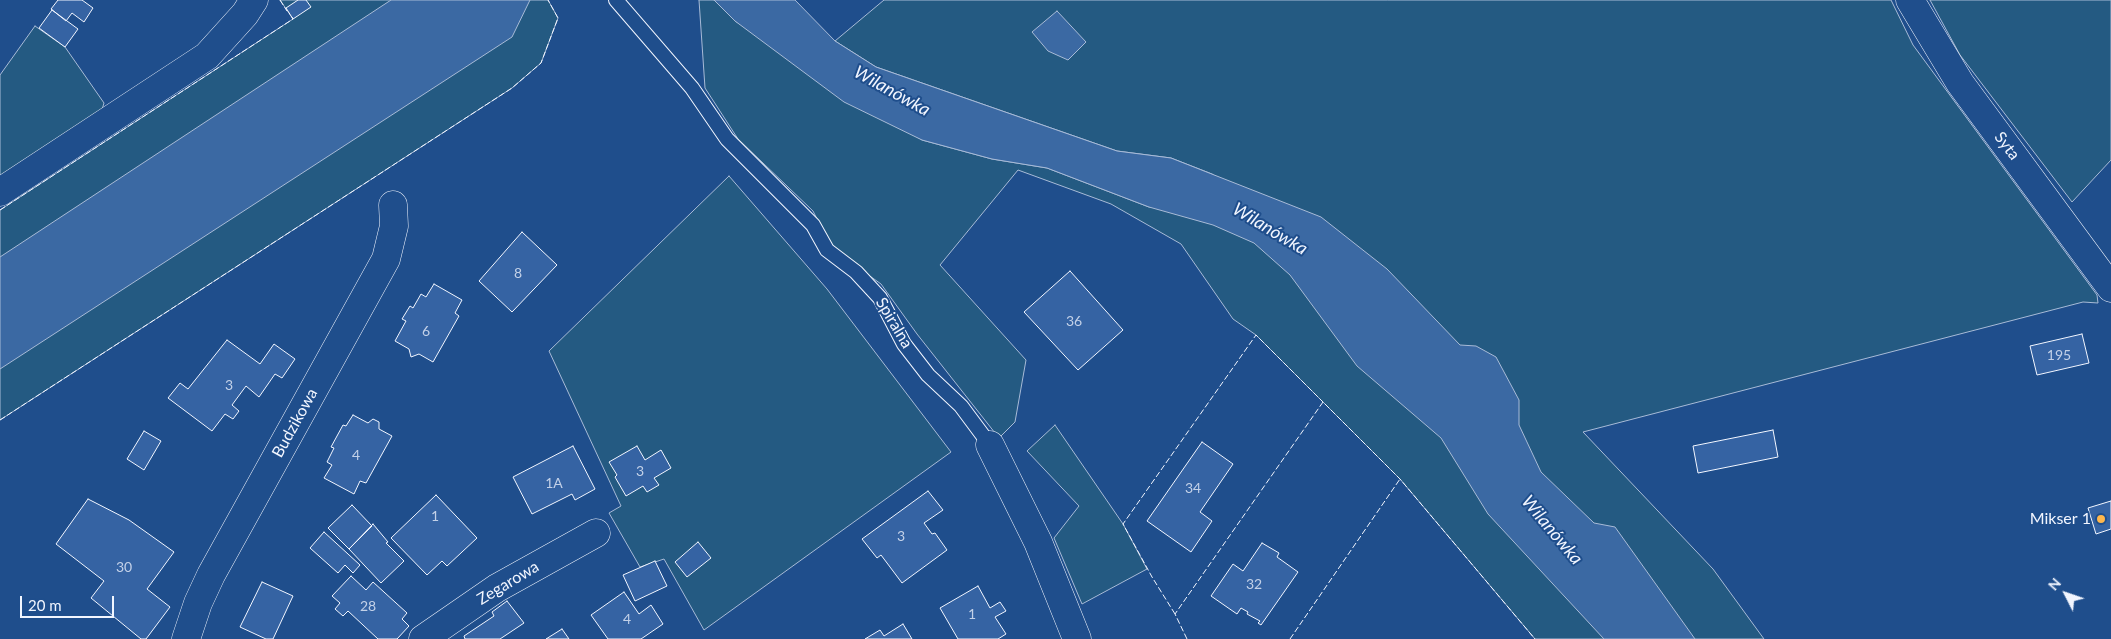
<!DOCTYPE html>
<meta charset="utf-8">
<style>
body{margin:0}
#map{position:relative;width:2111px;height:639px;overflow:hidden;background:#1f4e8c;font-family:Lato,sans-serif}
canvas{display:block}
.north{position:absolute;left:2041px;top:569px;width:50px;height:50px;-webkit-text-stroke:4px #1f4e8c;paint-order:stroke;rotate:311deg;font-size:14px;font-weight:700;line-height:20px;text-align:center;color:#f2f6ff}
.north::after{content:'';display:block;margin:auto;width:18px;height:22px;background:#f2f6ff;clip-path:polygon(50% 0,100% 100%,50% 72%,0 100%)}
.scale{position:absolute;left:20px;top:596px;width:94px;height:22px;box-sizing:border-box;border:2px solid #f2f6ff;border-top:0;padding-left:6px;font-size:15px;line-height:18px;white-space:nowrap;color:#f2f6ff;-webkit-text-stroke:4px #1f4e8c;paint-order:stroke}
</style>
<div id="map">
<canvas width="2111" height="639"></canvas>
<div class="north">N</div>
<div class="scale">20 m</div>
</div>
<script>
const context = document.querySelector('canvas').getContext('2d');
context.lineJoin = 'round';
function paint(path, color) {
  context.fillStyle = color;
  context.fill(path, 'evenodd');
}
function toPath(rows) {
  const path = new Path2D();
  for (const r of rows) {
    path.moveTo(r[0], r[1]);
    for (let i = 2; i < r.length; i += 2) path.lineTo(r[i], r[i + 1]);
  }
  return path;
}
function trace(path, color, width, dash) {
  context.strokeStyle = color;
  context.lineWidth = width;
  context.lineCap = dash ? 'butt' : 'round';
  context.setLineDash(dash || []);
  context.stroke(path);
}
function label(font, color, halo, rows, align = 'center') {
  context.font = font + ' Lato,sans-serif';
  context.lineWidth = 4;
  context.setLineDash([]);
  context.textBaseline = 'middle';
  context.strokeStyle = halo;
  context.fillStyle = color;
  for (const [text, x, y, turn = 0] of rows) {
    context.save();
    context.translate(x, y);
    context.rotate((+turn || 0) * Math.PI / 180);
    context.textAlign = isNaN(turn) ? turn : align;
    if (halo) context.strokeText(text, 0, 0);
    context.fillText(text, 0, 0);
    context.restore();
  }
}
const green = toPath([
 [280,0,548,0,558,18,541,63,512,88,0,420,0,210,293,19,280,0],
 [699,0,714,0,735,21,922,140,992,159,1047,168,1149,207,1208,206,1312,266,1605,639,1535,639,1400,479,1256,335,1233,319,1181,244,1111,204,1018,170,940,265,1026,360,1015,422,999,438,917,334,881,284,832,249,813,211,738,139,705,88,699,0],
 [884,0,1891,0,1913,45,2097,295,2098,303,2083,302,1583,432,1713,569,1764,639,1667,639,1363,266,1212,174,1171,158,1117,151,876,67,835,41,884,0],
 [1930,0,2111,0,2111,160,2072,202,1960,55,1930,0],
 [35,26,65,47,104,103,101,113,0,178,0,75,35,26],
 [729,176,827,289,951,452,704,630,664,559,640,567,609,513,621,506,549,351,729,176],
 [1055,425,1123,524,1147,569,1082,604,1054,538,1079,506,1027,451,1055,425]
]);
paint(green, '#245a82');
trace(green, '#a8bbd7', 1);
const water = toPath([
 [391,0,530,0,512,37,0,369,0,257,391,0],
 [714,0,795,0,835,41,876,67,1117,151,1171,158,1321,217,1387,269,1460,345,1476,346,1496,357,1519,400,1519,425,1541,472,1594,523,1615,527,1695,639,1604,639,1488,514,1441,438,1357,366,1290,275,1254,243,1213,225,1149,207,1047,168,992,159,922,140,844,102,735,21,714,0],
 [1057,11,1086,42,1068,60,1048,51,1032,32,1057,11]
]);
paint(water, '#3b69a3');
trace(water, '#a8bbd7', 1);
const building = toPath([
 [58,0,82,0,93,8,84,22,72,13,66,21,51,9,58,0],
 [298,0,306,0,311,7,293,19,286,8,298,0],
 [52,10,78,29,65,47,39,28,52,10],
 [522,232,557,265,512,312,479,281,522,232],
 [1070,271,1123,330,1078,370,1024,312,1070,271],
 [434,284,462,300,455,313,459,316,433,362,419,354,411,357,409,349,395,341,406,321,402,319,410,306,413,308,421,294,426,297,434,284],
 [2082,334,2089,363,2037,375,2030,346,2082,334],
 [227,340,260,364,274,344,295,359,282,378,275,374,259,397,246,386,232,405,239,411,233,419,225,414,212,431,168,398,180,383,188,389,227,340],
 [353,415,368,423,373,419,379,422,379,429,392,436,366,483,360,481,354,494,324,478,332,465,327,462,334,448,331,447,343,425,346,426,353,415],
 [1773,430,1778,457,1698,473,1693,446,1773,430],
 [144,431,161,441,144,470,127,459,144,431],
 [1202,442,1233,464,1200,512,1212,521,1191,552,1147,521,1202,442],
 [573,446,595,489,575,500,572,494,532,514,513,477,573,446],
 [637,446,645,460,661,450,671,468,654,478,659,485,647,492,643,486,626,496,615,477,617,475,609,462,637,446],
 [928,491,943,510,924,523,932,534,935,533,947,550,902,583,881,555,877,558,862,539,928,491],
 [436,495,477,538,447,566,442,561,427,575,391,538,436,495],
 [88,499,129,520,174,552,147,589,170,607,146,639,141,639,91,598,104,581,56,544,88,499],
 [2111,501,2111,529,2096,534,2088,508,2111,501],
 [352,505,372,526,349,549,328,528,352,505],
 [373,524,388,542,386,543,404,561,381,583,349,549,373,524],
 [324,532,360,565,353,573,345,565,338,573,310,548,324,532],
 [698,542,711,558,687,577,675,562,698,542],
 [1262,543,1279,553,1277,557,1298,572,1261,625,1258,623,1260,621,1247,614,1248,612,1241,608,1237,614,1211,596,1233,564,1243,571,1262,543],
 [655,561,667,586,635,601,623,575,655,561],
 [351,576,366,590,373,582,407,613,402,619,409,626,397,639,378,639,348,611,343,616,335,609,340,603,332,596,351,576],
 [262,582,293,596,273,639,266,639,240,627,262,582],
 [978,586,990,608,1000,602,1006,611,995,617,1006,634,998,639,958,639,940,608,978,586],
 [624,592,639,614,651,605,663,624,641,639,608,639,591,615,624,592],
 [507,601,524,623,500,639,465,639,464,636,494,616,492,612,507,601],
 [903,624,912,639,865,639,880,630,884,636,903,624],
 [562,629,569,639,546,639,562,629]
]);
paint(building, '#3563a3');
trace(building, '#f2f6ff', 1);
const lane = toPath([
 [616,0,692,88,727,139,813,225,827,250,856,272,880,298,904,344,928,375,961,406,990,445]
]);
const street = toPath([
 [1910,0,1960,83,2111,288],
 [0,192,207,56,245,14,254,0],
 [990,445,1038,542,1077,639],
 [186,639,198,603,211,575,386,259,394,226,393,205],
 [423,639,497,588,596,533]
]);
trace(lane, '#f2f6ff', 16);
trace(street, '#f2f6ff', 29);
trace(lane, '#1f4e8c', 14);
trace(street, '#1f4e8c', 28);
trace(toPath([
 [280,0,287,11],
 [0,210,293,19,292,17],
 [0,420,512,88,541,63,558,18,548,0],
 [1175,614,1152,577,1123,524,1256,335,1323,402],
 [1187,639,1175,614,1323,402,1400,479,1535,639],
 [1290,639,1400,479]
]), '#f2f6ff', 1, [6, 2.5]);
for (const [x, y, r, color] of [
 [2101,519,5,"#ffb74d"]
]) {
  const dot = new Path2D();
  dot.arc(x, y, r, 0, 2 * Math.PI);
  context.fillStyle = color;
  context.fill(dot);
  trace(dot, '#1f4e8c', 2);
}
label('14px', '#c3d1e8', null, [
 ["8",518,273],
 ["36",1074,321],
 ["6",426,331],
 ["195",2059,355],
 ["3",229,385],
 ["4",356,455],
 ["3",640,471],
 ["1A",554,483],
 ["34",1193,488],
 ["1",435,516],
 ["3",901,536],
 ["30",124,567],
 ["32",1254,584],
 ["28",368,606],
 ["1",972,614],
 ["4",627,619]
]);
label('16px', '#f2f6ff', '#1f4e8c', [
 ["Syta",2007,146,53],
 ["Spiralna",894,323,59],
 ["Budzikowa",295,423,-61],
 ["Zegarowa",508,583,-31]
]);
label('16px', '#f2f6ff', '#1f4e8c', [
 ["Mikser 1",2091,519]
], 'right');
label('italic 18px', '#f2f6ff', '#1f4e8c', [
 ["Wilanówka",892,91,29],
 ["Wilanówka",1270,229,31],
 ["Wilanówka",1552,530,50]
]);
</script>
